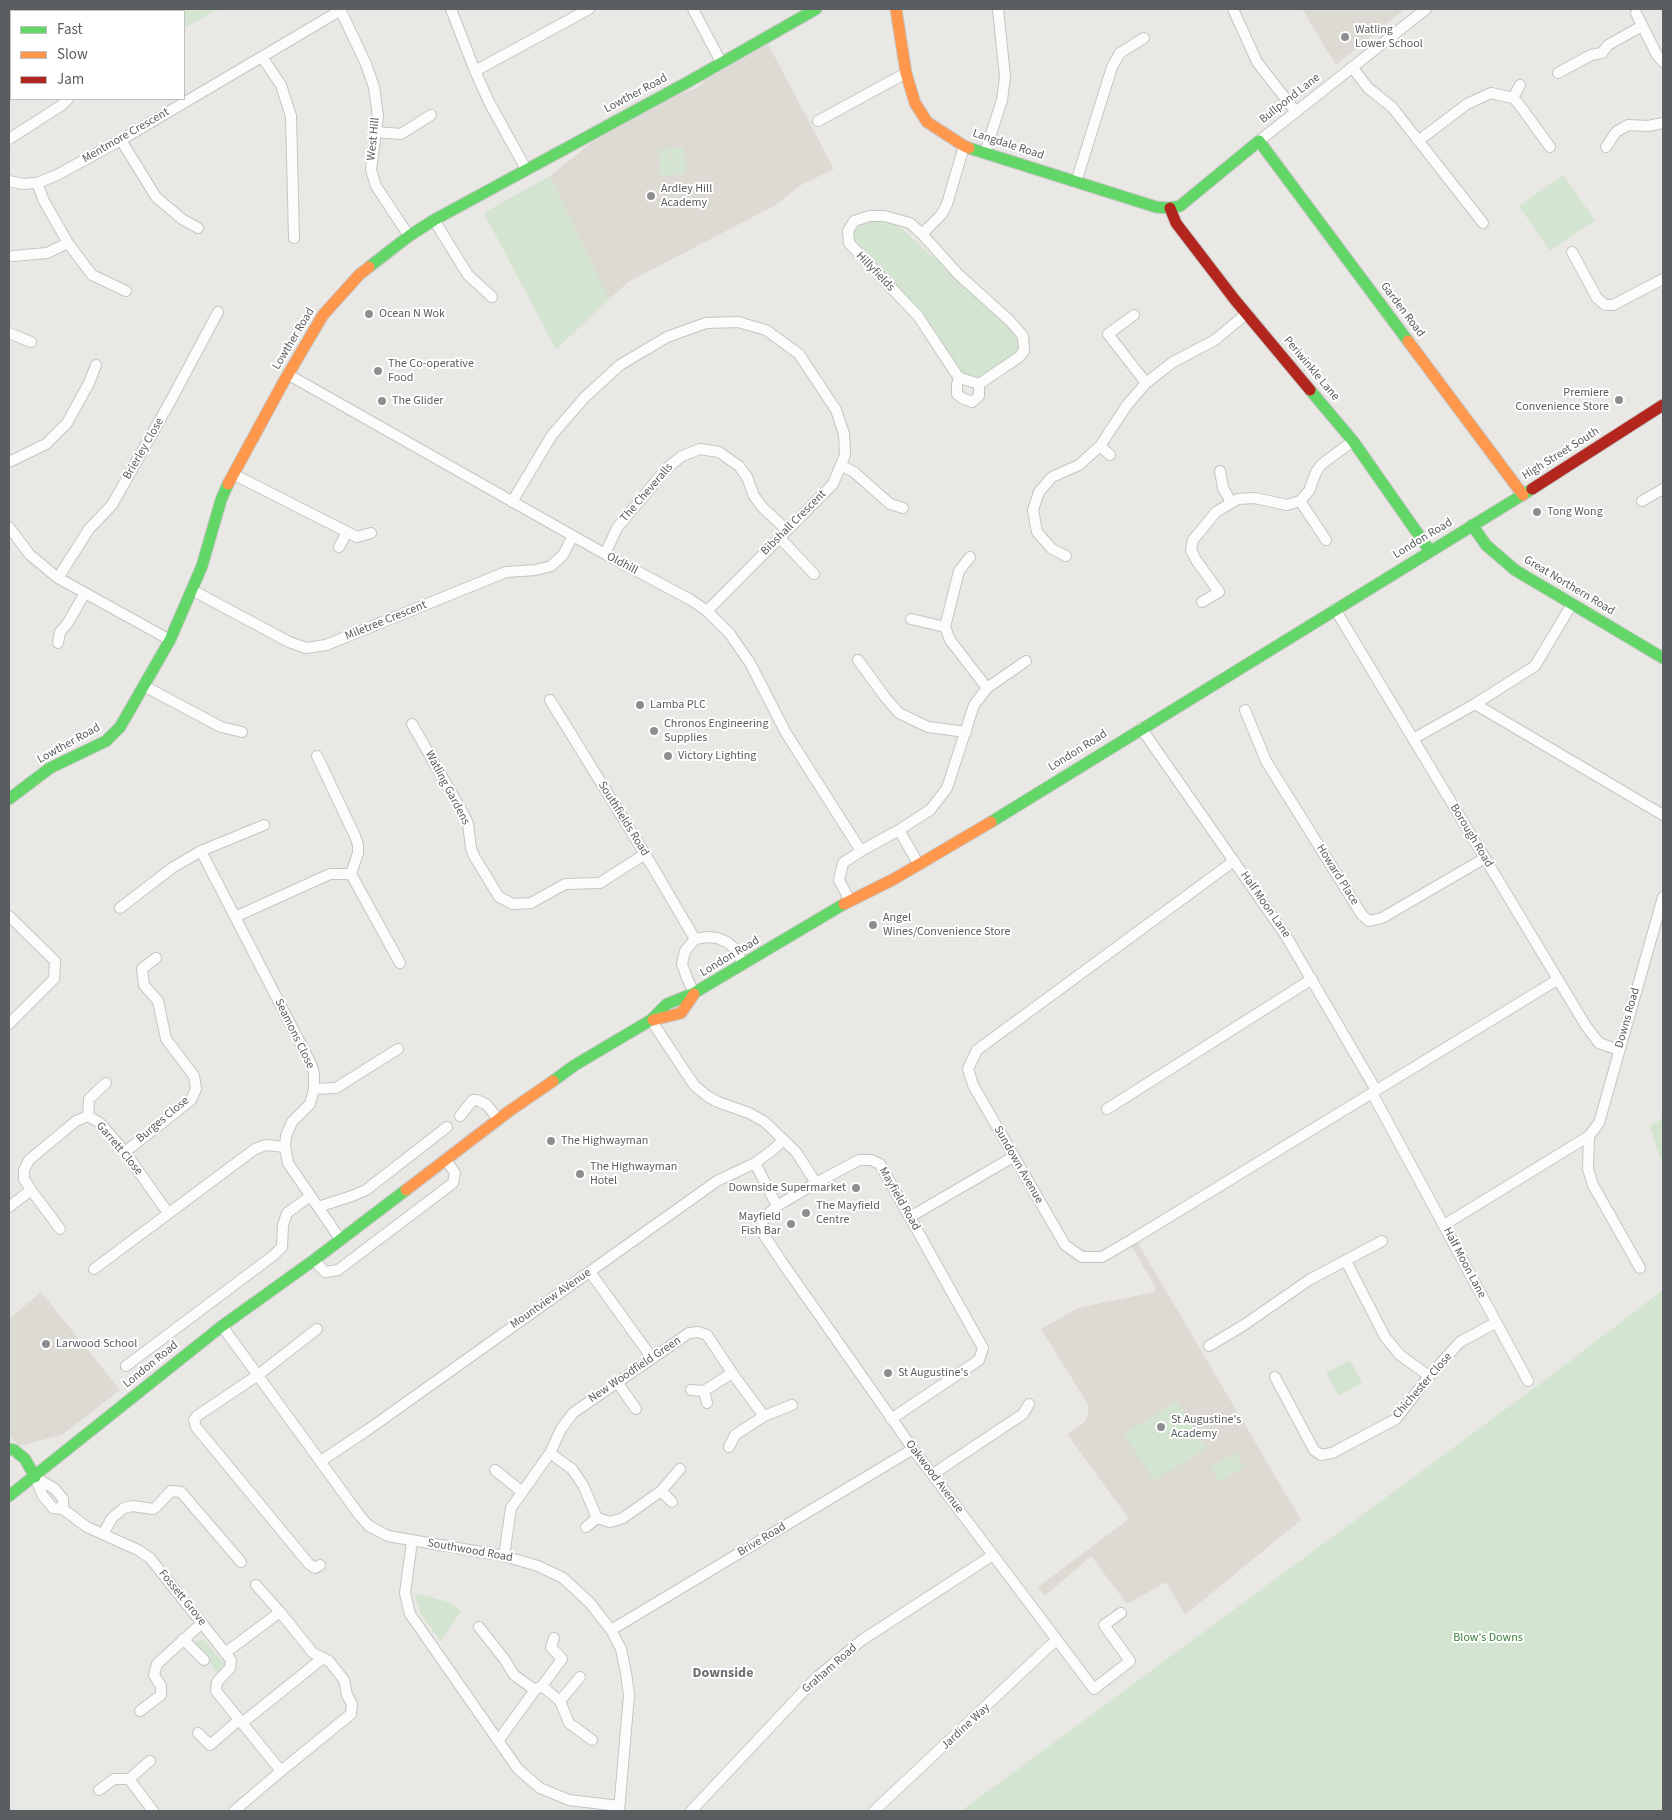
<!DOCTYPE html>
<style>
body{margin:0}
#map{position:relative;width:1672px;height:1820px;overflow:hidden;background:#eae8e4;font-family:"Source Sans 3",sans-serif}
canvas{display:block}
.frame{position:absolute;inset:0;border:10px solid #5a5e61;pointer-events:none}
.legend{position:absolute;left:10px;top:10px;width:175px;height:90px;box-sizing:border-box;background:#fff;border:1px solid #bdbfc0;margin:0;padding:6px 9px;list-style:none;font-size:15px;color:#5a5e61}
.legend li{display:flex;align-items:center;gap:10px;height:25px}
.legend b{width:25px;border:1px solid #bdbfc0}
</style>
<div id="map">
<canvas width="1672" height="1820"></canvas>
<div class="frame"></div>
<ul class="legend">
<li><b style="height:6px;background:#63d668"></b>Fast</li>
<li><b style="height:6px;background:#ff974d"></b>Slow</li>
<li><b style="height:6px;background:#b3261e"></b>Jam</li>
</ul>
</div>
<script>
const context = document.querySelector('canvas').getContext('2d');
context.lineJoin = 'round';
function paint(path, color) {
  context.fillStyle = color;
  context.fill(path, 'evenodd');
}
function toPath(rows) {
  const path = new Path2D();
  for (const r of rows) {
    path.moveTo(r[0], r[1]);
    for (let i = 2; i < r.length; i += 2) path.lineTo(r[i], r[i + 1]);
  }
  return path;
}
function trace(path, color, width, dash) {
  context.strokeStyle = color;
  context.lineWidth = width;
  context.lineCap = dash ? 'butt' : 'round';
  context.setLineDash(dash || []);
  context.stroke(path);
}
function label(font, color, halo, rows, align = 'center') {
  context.font = font + ' "Source Sans 3",sans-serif';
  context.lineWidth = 4;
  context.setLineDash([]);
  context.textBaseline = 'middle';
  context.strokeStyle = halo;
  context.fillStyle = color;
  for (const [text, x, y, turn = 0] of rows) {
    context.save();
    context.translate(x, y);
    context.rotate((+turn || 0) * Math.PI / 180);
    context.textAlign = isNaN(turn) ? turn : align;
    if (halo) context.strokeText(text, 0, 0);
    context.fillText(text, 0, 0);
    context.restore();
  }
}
paint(toPath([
 [1302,9,1405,9,1336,65],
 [768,44,834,169,801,185,774,206,628,282,556,349,484,213,550,176,591,143,679,94,697,88,706,80],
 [1136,1240,1301,1520,1185,1615,1166,1582,1127,1604,1091,1556,1045,1596,1038,1587,1129,1519,1067,1434,1086,1421,1089,1406,1041,1329,1078,1308,1154,1292,1156,1288,1130,1244],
 [41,1292,120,1390,62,1435,19,1446,9,1436,9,1319]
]), '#dddad4');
paint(toPath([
 [9,9,219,9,184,28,184,11,11,11,11,69,9,69],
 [684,147,686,174,674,175,671,148],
 [670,148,673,175,661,177,659,150],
 [1563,175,1595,220,1550,251,1519,206],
 [550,176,609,299,556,349,484,213],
 [874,221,889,223,901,228,983,301,1018,335,1020,346,1017,354,976,379,967,377,960,372,922,314,858,249,854,242,854,233,860,223],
 [1663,1118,1663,1162,1659,1155,1650,1126],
 [1663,1290,1663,1811,961,1811,1545,1380],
 [1350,1360,1362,1383,1339,1396,1326,1373],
 [1177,1401,1207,1448,1154,1480,1124,1434],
 [1235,1453,1244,1467,1219,1482,1211,1466],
 [414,1593,449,1602,461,1611,441,1641,421,1615],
 [204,1639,225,1665,225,1668,218,1674,194,1642]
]), '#d3e5d0');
const street = toPath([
 [340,9,366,64,374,87,378,116,371,170,376,186,409,236],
 [451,9,475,71,489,102,526,169],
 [693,9,721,62],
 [1233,9,1257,62,1296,112],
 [1636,13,1657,55,1663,62],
 [262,57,281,85,291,116,294,238],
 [1352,67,1368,88,1392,107,1483,223],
 [475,71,589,9],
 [1558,73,1591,55,1602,53,1608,45,1642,26],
 [1513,98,1520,85],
 [818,121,906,73],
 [376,132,401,134,431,115],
 [9,139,62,105,68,99],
 [121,140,156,197,182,219,198,228],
 [1259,141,1426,9],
 [1418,141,1467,104,1491,93,1513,98,1518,103,1550,147],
 [1606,147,1616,132,1628,125,1648,126,1663,123],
 [985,152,1002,100,1005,77,998,9],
 [9,181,23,184,37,183,57,175,121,140,341,10],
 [1076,182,1112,67,1120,53,1144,38],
 [37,183,44,201,68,243,92,275,126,291],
 [434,220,468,275,492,297],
 [922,234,910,223,884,216,870,216,854,221,848,231,849,243,918,316,957,375,960,378,979,384,1019,357,1024,351,1023,336,1010,321,958,274,922,234,941,215,947,204,964,146],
 [1572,252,1597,298,1605,305,1613,305,1663,279],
 [13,256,47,253,68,243],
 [1134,315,1108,334,1146,383],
 [9,333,31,342],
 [289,375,605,554,691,600,707,611,730,634,750,663,786,733,861,851],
 [960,378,957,384,957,394,962,398,972,402,979,396,979,384],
 [1100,446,1110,455],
 [9,462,46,444,67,423,89,383,96,365],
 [842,466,854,472,890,504,903,508],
 [1220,471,1223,488,1231,502],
 [233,474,357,537,371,533],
 [1300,501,1326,540],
 [1642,501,1663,489],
 [512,502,552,435,585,397,620,365,667,337,706,323,738,322,766,330,799,354,836,410,844,434,845,455,833,484,707,611],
 [9,527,30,555,58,578,170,640],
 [780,538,814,574],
 [339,547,347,532],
 [605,554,617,528,666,469,682,456,700,449,719,452,739,466,747,477,754,496,764,509,787,530],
 [1066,556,1052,549,1037,532,1033,510,1039,492,1052,477,1079,465,1100,446,1127,405,1146,383,1173,362,1215,340,1246,314],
 [970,557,959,571,945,627,950,640,987,688],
 [58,578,89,529,112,505,170,402,218,312],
 [192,590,289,642,306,648,326,645,506,572,536,570,551,566,563,555,573,536],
 [1202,602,1219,592,1196,560,1191,550,1193,540,1216,512,1238,499,1255,498,1287,505,1300,501,1309,491,1316,472,1322,464,1353,441],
 [1335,609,1586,1026,1599,1043,1619,1050],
 [911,619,945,627],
 [58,643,60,632,67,624,85,593],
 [858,660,885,697,899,713,928,727,966,732],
 [144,686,221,727,242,732],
 [550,700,645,854,695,939],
 [1475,704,1663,815],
 [1245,710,1266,761,1362,915,1369,921,1382,918,1485,858],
 [412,724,464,815,468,824,471,848,474,856,499,897,513,904,531,903,565,884,600,883,645,854],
 [1141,728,1286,936,1376,1090],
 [1413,739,1475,704,1535,666,1572,604],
 [317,756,355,836,358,845,358,853,351,874],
 [899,830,919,865],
 [201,851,311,1064,314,1073,314,1089,310,1104,292,1122,286,1136,285,1147,288,1163,340,1239],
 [1234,861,977,1050,968,1069,973,1085,1065,1245,1082,1257,1102,1257,1133,1239,1557,980],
 [850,901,839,880,843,863,861,851,899,830,930,810,947,788,974,705,987,688,1026,661],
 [120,908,172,868,201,851,264,825],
 [9,916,55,961,54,979,9,1024],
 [235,917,330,874,351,874,400,963],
 [694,993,687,978,682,964,685,951,695,939,707,937,717,938,727,942,734,948,744,964],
 [651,1020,694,1085,707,1096,718,1102,749,1113,765,1122,796,1152,816,1183,859,1160,871,1160,880,1164,983,1348,979,1360,891,1419],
 [314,1089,336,1088,398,1049],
 [1372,1093,1528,1381],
 [1107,1109,1312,979],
 [88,1116,89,1099,106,1083],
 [460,1116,473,1100,477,1100,487,1105,498,1119],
 [1589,1136,1588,1169,1593,1185,1640,1268],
 [125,1152,191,1100,196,1089,194,1076,166,1039,158,1001,144,985,142,969,156,958],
 [755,1163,777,1206],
 [816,1183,777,1206,764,1218,762,1226,764,1235,784,1265,913,1449,1094,1689,1130,1661,1104,1625,1121,1613],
 [9,1207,31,1190],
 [318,1207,352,1196,366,1190,447,1127],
 [910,1217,1013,1157],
 [1444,1225,1589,1136,1599,1123,1663,897],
 [60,1229,31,1190,24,1179,24,1170,29,1160,76,1121,88,1116,100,1123,125,1152,168,1213],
 [314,1260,325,1272,338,1270,453,1183,455,1173,446,1160],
 [1346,1261,1385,1337,1400,1355,1429,1376],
 [94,1269,255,1149,266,1145,285,1147],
 [590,1272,652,1358],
 [222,1326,360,1516,369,1526,388,1536,504,1556,538,1566,563,1578,590,1603,611,1630,621,1649,626,1673,629,1695,619,1811],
 [317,1329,258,1375,197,1416,194,1420,196,1427,309,1564,315,1568,320,1565],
 [1209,1346,1244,1325,1309,1280,1382,1241],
 [126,1366,274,1255,282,1247,283,1225,287,1213,309,1197],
 [1275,1377,1314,1450,1321,1455,1332,1453,1396,1419,1429,1376,1460,1342,1495,1323],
 [617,1382,636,1409],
 [691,1390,704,1391,707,1403],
 [704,1391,732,1373],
 [729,1447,735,1435,764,1416,792,1405],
 [550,1453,572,1469,583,1485,597,1518,610,1522,623,1518,661,1491,680,1469],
 [321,1461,369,1429,717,1181,755,1163,774,1149,783,1140],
 [495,1470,521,1491],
 [933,1474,1023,1414,1029,1404],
 [35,1477,43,1496,53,1508,63,1509,87,1527,138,1550,150,1558,231,1660,230,1668,217,1682,216,1691,281,1771,234,1811],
 [35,1477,55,1489,63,1499,63,1509],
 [661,1491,672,1502],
 [586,1527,597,1518],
 [103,1534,112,1518,124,1508,133,1506,153,1509,156,1507,171,1491,181,1492,241,1562],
 [412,1541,405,1593,410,1614,518,1769,540,1788,569,1800,619,1806],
 [504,1556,511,1508,550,1453,561,1429,573,1413,689,1333,698,1332,707,1335,735,1377,764,1416],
 [256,1585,280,1612],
 [479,1627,505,1660,514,1675,535,1690,498,1741],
 [611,1630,913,1449],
 [183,1639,204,1660],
 [225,1653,280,1612,313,1653,329,1661,344,1680,347,1695,352,1704,351,1714,281,1771],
 [542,1686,560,1701,569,1723,592,1740],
 [538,1688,542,1686,562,1659,551,1647,554,1638],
 [560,1701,580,1677],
 [140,1711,161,1695,161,1686,154,1675,157,1664,202,1623],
 [242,1723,323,1658],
 [198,1733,210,1745,239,1720],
 [129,1779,153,1811],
 [99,1790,114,1779,129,1779,150,1761],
 [691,1811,816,1678,862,1640,993,1555],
 [874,1811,1056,1640]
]);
const fast = toPath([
 [969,148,1156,207,1170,208,1180,206,1259,141,1408,341],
 [369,267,409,236,434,220,688,82,816,9],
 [1310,390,1353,441,1430,551],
 [1472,525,1486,545,1515,570,1663,658],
 [9,799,50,768,106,741,120,727,170,640,202,566,221,500,228,484],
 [991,822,1532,489],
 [553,1081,575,1065,651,1020,667,1004,694,993,844,904],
 [9,1449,14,1450,25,1459,35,1477],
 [9,1496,222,1326,314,1260,406,1190]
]);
const slow = toPath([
 [896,9,906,73,915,103,927,122,964,146,969,148],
 [1408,341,1523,495],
 [228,484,283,383,323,315,359,275,369,267],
 [844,904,894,879,991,822],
 [653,1020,681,1013,694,994],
 [406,1190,508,1112,553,1081]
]);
const jam = toPath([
 [1170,208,1176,223,1235,300,1310,390],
 [1532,489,1663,405]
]);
trace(street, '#c5c5c5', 12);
trace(fast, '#c6c6c6', 13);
trace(slow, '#c6c6c6', 13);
trace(jam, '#c6c6c6', 13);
trace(street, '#fcfcfb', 10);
trace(fast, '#63d668', 11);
trace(slow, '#ff974d', 11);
trace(jam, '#b3261e', 11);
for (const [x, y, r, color] of [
 [1345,37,5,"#8c8e8f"],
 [651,196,5,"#8c8e8f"],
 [369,314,5,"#8c8e8f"],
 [378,371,5,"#8c8e8f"],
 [1619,400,5,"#8c8e8f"],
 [382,401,5,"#8c8e8f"],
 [1537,512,5,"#8c8e8f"],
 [640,705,5,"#8c8e8f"],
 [654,731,5,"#8c8e8f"],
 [668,756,5,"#8c8e8f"],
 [873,925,5,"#8c8e8f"],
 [551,1141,5,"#8c8e8f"],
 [580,1174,5,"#8c8e8f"],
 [856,1188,5,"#8c8e8f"],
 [806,1213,5,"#8c8e8f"],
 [791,1224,5,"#8c8e8f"],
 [46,1344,5,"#8c8e8f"],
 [888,1373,5,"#8c8e8f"],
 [1161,1427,5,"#8c8e8f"]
]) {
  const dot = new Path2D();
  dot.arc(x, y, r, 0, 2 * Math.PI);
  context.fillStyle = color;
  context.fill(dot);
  trace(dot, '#fff', 2);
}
label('12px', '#5a5e61', '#fff', [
 ["Watling",1355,30],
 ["Lower School",1355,44],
 ["Ardley Hill",661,189],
 ["Academy",661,203],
 ["Ocean N Wok",379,314],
 ["The Co-operative",388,364],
 ["Food",388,378],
 ["Premiere",1609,393,"right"],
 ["Convenience Store",1609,407,"right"],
 ["The Glider",392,401],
 ["Tong Wong",1547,512],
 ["Lamba PLC",650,705],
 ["Chronos Engineering",664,724],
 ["Supplies",664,738],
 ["Victory Lighting",678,756],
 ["Angel",883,918],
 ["Wines/Convenience Store",883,932],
 ["The Highwayman",561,1141],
 ["The Highwayman",590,1167],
 ["Hotel",590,1181],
 ["Downside Supermarket",846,1188,"right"],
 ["The Mayfield",816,1206],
 ["Centre",816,1220],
 ["Mayfield",781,1217,"right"],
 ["Fish Bar",781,1231,"right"],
 ["Larwood School",56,1344],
 ["St Augustine's",898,1373],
 ["St Augustine's",1171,1420],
 ["Academy",1171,1434]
], 'left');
label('12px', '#5a5e61', '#fff', [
 ["Lowther Road",636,94,-28],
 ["Bullpond Lane",1290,99,-38],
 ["Mentmore Crescent",126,136,-30],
 ["West Hill",374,139,-84],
 ["Langdale Road",1008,145,18],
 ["Hillyfields",875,272,46],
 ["Garden Road",1402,310,53],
 ["Lowther Road",294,339,-59],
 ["Periwinkle Lane",1311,369,50],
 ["Brierley Close",144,449,-60],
 ["High Street South",1561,454,-32],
 ["The Cheveralls",647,493,-49],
 ["Bibshall Crescent",794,523,-45],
 ["London Road",1423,539,-31],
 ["Oldhill",622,564,28],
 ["Great Northern Road",1569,586,31],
 ["Miletree Crescent",386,621,-22],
 ["Lowther Road",69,744,-29],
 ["London Road",1078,751,-32],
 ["Watling Gardens",447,788,62],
 ["Southfields Road",623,819,58],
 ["Borough Road",1471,836,59],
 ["Howard Place",1337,875,58],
 ["Half Moon Lane",1265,905,55],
 ["London Road",730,957,-31],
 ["Downs Road",1628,1018,-74],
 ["Seamons Close",294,1034,64],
 ["Burges Close",163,1120,-40],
 ["Garrett Close",119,1149,50],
 ["Sundown Avenue",1018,1165,60],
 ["Mayfield Road",899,1199,60],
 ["Half Moon Lane",1464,1263,62],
 ["Mountview AVenue",551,1299,-35],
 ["London Road",151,1365,-39],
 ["New Woodfield Green",635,1370,-34],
 ["Chichester Close",1423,1386,-49],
 ["Oakwood Avenue",934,1477,53],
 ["Brive Road",762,1540,-31],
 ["Southwood Road",470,1551,10],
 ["Fossett Grove",182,1598,51],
 ["Graham Road",830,1669,-41],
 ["Jardine Way",966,1727,-43]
]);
label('12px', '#3a803b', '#fff', [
 ["Blow's Downs",1488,1638]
]);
label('bold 14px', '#6b7073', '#fff', [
 ["Downside",723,1674]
]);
</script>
